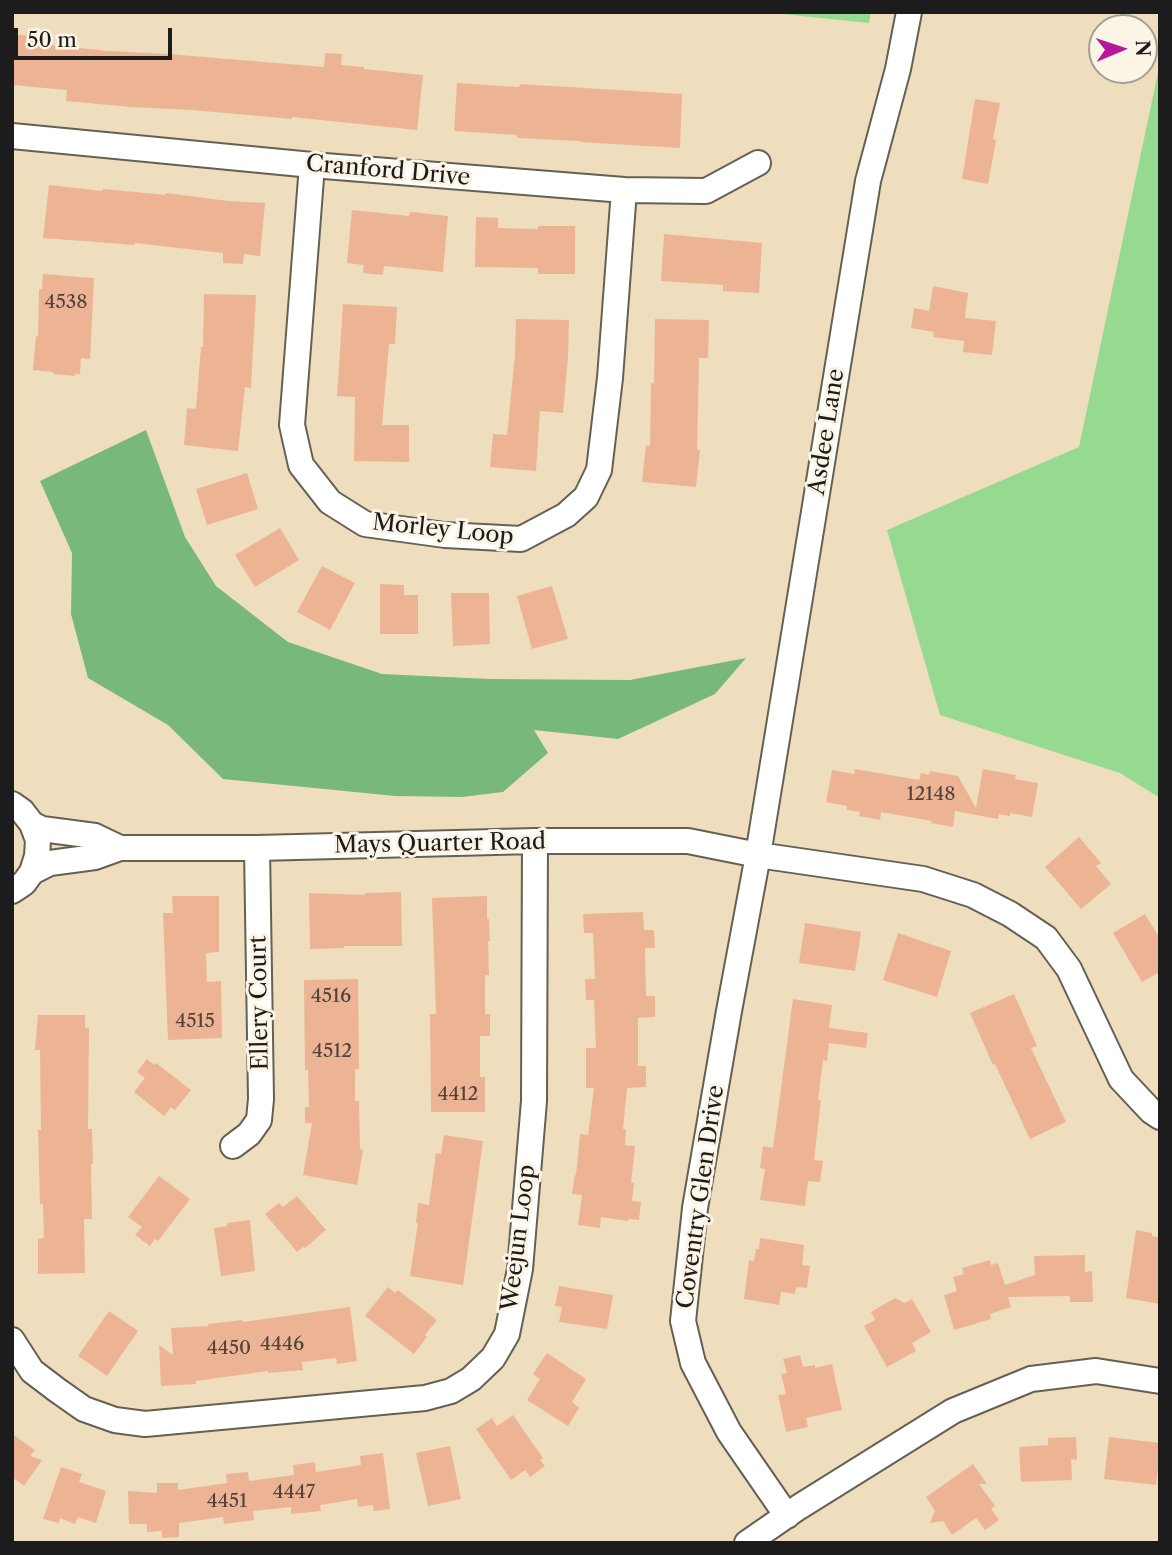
<!DOCTYPE html>
<style>
body{margin:0}
#map{position:relative;width:1172px;height:1555px;overflow:hidden;background:#eedebd;font-family:"Libre Caslon Text",serif}
canvas{display:block}
.frame{position:absolute;inset:0;border:14px solid #1c1c1c;pointer-events:none}
.north{position:absolute;left:1088px;top:14px;width:70px;height:70px;box-sizing:border-box;background:#fcf5e5;border:2px solid #a29e95;border-radius:50%;rotate:88deg;font-size:19px;font-weight:700;line-height:28px;text-align:center;color:#1c1c1c}
.north::after{content:'';display:block;margin:auto;width:24px;height:32px;background:#b5179e;clip-path:polygon(50% 0,100% 100%,50% 72%,0 100%)}
.scale{position:absolute;left:14px;top:28px;width:158px;height:32px;box-sizing:border-box;border:4px solid #1c1c1c;border-top:0;padding-left:9px;font-size:21px;line-height:24px;white-space:nowrap;color:#1c1c1c;-webkit-text-stroke:5px #fcf5e5;paint-order:stroke}
</style>
<div id="map">
<canvas width="1172" height="1555"></canvas>
<div class="frame"></div>
<div class="north">N</div>
<div class="scale">50 m</div>
</div>
<script>
const context = document.querySelector('canvas').getContext('2d');
context.lineJoin = 'round';
function paint(path, color) {
  context.fillStyle = color;
  context.fill(path, 'evenodd');
}
function toPath(rows) {
  const path = new Path2D();
  for (const r of rows) {
    path.moveTo(r[0], r[1]);
    for (let i = 2; i < r.length; i += 2) path.lineTo(r[i], r[i + 1]);
  }
  return path;
}
function trace(path, color, width, dash) {
  context.strokeStyle = color;
  context.lineWidth = width;
  context.lineCap = dash ? 'butt' : 'round';
  context.setLineDash(dash || []);
  context.stroke(path);
}
function label(font, color, halo, rows, align = 'center') {
  context.font = font + ' "Libre Caslon Text",serif';
  context.lineWidth = 6;
  context.setLineDash([]);
  context.textBaseline = 'middle';
  context.strokeStyle = halo;
  context.fillStyle = color;
  for (const [text, x, y, turn = 0] of rows) {
    context.save();
    context.translate(x, y);
    context.rotate((+turn || 0) * Math.PI / 180);
    context.textAlign = isNaN(turn) ? turn : align;
    if (halo) context.strokeText(text, 0, 0);
    context.fillText(text, 0, 0);
    context.restore();
  }
}
paint(toPath([
 [764,12,871,12,869,23],
 [1160,63,1160,798,1120,773,940,715,887,530,1079,447]
]), '#96d991');
paint(toPath([
 [146,430,185,537,216,586,288,642,382,674,490,679,630,680,746,658,715,694,618,739,534,730,548,753,503,792,462,797,395,796,223,779,168,725,88,678,71,614,72,553,40,481]
]), '#78b97b');
paint(toPath([
 [12,34,43,37,42,44,108,51,169,54,324,67,325,53,342,54,341,65,364,67,364,69,423,75,417,130,292,117,292,119,192,110,131,107,66,101,67,90,12,85],
 [457,83,519,87,520,84,682,94,680,148,580,142,580,141,517,138,517,135,454,131],
 [975,99,1000,103,993,139,996,140,988,184,962,179],
 [49,185,102,191,103,189,166,195,166,193,228,201,265,203,260,256,244,254,243,264,223,263,223,253,135,243,135,245,43,238],
 [352,210,409,216,410,212,448,216,443,272,384,266,383,275,363,273,364,265,347,263],
 [476,217,498,218,498,228,538,229,538,226,575,226,575,274,538,274,538,268,475,267],
 [664,234,762,243,759,293,723,291,723,285,661,281],
 [43,274,94,278,90,359,81,358,80,374,75,374,75,376,53,374,53,372,33,370,36,336,38,336,39,289,42,289],
 [933,286,968,293,965,318,996,321,992,355,963,352,964,341,933,337,934,332,911,328,914,308,929,311],
 [204,294,256,295,251,388,245,387,238,451,184,445,187,408,196,409,201,347,203,347],
 [343,304,397,307,395,344,389,344,382,425,409,425,409,462,354,461,355,397,337,396],
 [516,319,569,320,568,357,563,413,540,411,536,471,490,467,493,434,507,435,515,355],
 [655,319,709,320,708,358,699,358,697,450,700,450,696,487,642,482,646,445,650,446,651,383,654,383],
 [247,473,258,509,207,525,196,489],
 [280,528,299,560,255,587,235,555],
 [322,566,355,583,330,630,297,612],
 [380,584,404,585,404,595,418,595,418,634,380,634],
 [552,586,568,639,532,649,517,596],
 [451,593,489,593,490,644,453,646],
 [855,769,919,780,921,773,929,775,930,771,958,776,976,808,983,769,1016,775,1015,779,1038,783,1032,817,1010,813,1010,816,999,814,998,819,955,811,953,827,931,823,932,821,881,812,880,820,859,816,860,812,847,810,847,806,826,802,832,770,854,774],
 [1079,837,1101,863,1096,866,1111,884,1081,909,1045,867],
 [401,892,402,946,344,946,344,948,310,949,309,893,365,895,365,893],
 [172,896,219,896,219,952,206,953,207,982,221,981,222,1038,168,1040,163,913,173,913],
 [487,896,487,919,489,919,490,941,488,941,489,975,485,975,485,1014,490,1014,490,1036,480,1036,480,1077,485,1077,485,1112,431,1112,430,1014,436,1014,432,898],
 [643,912,644,930,654,930,655,948,645,948,646,996,655,996,655,1017,638,1018,638,1066,646,1066,646,1087,627,1088,623,1129,626,1130,625,1145,635,1146,631,1183,634,1183,632,1201,641,1202,639,1220,629,1219,628,1221,601,1217,600,1228,578,1225,582,1195,572,1194,575,1175,576,1175,580,1134,588,1135,594,1088,586,1088,586,1048,596,1048,594,1000,586,1000,585,979,595,979,593,933,584,933,583,914],
 [1145,914,1160,939,1160,972,1142,982,1113,933],
 [805,923,861,932,855,971,799,963],
 [898,933,951,951,937,997,883,980],
 [358,979,359,1069,355,1069,355,1101,359,1101,360,1149,363,1150,357,1185,303,1175,312,1123,305,1123,305,1107,309,1107,308,1070,305,1070,304,980],
 [1014,994,1037,1046,1031,1048,1066,1122,1030,1139,995,1064,993,1065,970,1013],
 [793,999,832,1005,829,1028,868,1033,866,1048,829,1043,827,1061,823,1060,818,1100,821,1100,814,1160,823,1161,820,1182,808,1181,805,1206,760,1200,765,1169,760,1168,763,1146,773,1148],
 [38,1015,85,1015,85,1028,89,1028,88,1129,92,1129,93,1164,91,1164,92,1219,84,1219,85,1273,38,1274,38,1239,44,1238,43,1204,40,1204,38,1130,41,1130,40,1050,35,1050],
 [147,1059,154,1065,156,1063,191,1090,175,1110,171,1107,164,1116,134,1092,145,1078,137,1072],
 [444,1135,483,1141,463,1285,410,1276,418,1223,416,1223,418,1203,429,1205,436,1153,441,1154],
 [159,1176,190,1199,158,1241,155,1239,150,1246,135,1235,142,1227,128,1217],
 [297,1196,326,1230,305,1248,303,1247,297,1252,265,1214,279,1203,283,1207],
 [250,1220,255,1271,221,1276,214,1228,227,1226,227,1223],
 [1136,1230,1152,1233,1152,1236,1160,1237,1160,1304,1126,1298],
 [760,1238,804,1245,802,1265,810,1266,807,1288,796,1287,795,1294,781,1292,779,1305,744,1299,749,1260,754,1261,756,1249,759,1249],
 [1085,1255,1085,1272,1092,1271,1093,1302,1070,1302,1070,1296,1008,1297,1011,1307,990,1314,991,1319,954,1330,944,1295,957,1291,953,1277,964,1274,962,1268,990,1260,991,1265,998,1263,1005,1285,1035,1275,1034,1256],
 [559,1286,613,1295,607,1329,559,1322,562,1307,555,1306],
 [388,1287,395,1293,398,1290,437,1320,425,1335,427,1337,414,1354,365,1316],
 [895,1298,905,1303,912,1299,931,1332,912,1343,916,1351,887,1367,864,1326,875,1320,871,1312],
 [350,1307,357,1361,337,1364,336,1358,302,1362,303,1370,268,1373,268,1371,196,1381,196,1384,161,1386,159,1345,173,1355,171,1328,208,1326,208,1324,242,1320,243,1322],
 [109,1311,138,1331,107,1376,78,1356],
 [547,1353,586,1379,572,1402,579,1408,568,1426,527,1400,540,1379,533,1374],
 [800,1355,803,1367,815,1365,815,1368,832,1364,842,1410,806,1418,808,1427,786,1432,778,1395,786,1394,781,1374,787,1373,783,1359],
 [513,1415,543,1458,540,1460,545,1466,530,1477,525,1470,511,1480,476,1429,492,1418,497,1426],
 [12,1434,35,1450,30,1456,42,1460,24,1486,15,1479,12,1483],
 [1076,1437,1077,1460,1071,1459,1072,1480,1021,1482,1019,1447,1048,1445,1048,1438],
 [1109,1437,1160,1443,1160,1467,1158,1467,1156,1485,1104,1479],
 [450,1446,461,1499,428,1506,416,1453],
 [383,1453,390,1509,374,1511,373,1505,358,1507,357,1499,320,1505,321,1511,291,1514,291,1507,253,1511,254,1520,224,1524,223,1517,179,1523,179,1537,162,1538,162,1531,147,1532,147,1524,129,1524,128,1491,157,1493,157,1483,178,1483,178,1490,227,1483,226,1474,248,1472,249,1481,294,1475,293,1465,315,1462,316,1472,361,1465,360,1456],
 [973,1464,987,1484,979,1484,995,1506,991,1509,999,1520,985,1530,976,1518,952,1535,943,1521,930,1523,935,1511,926,1497],
 [61,1467,82,1474,79,1482,106,1491,96,1523,78,1517,75,1524,60,1518,59,1523,43,1519]
]), '#ecb495');
const minor = toPath([
 [12,136,312,165,624,190,706,191,758,163],
 [312,165,292,425,301,465,330,502,365,524,445,535,521,539,566,515,586,497,599,470,610,378,624,190],
 [12,804,22,811,32,824,38,840,37,856,32,872,24,883,12,891],
 [120,848,257,848,535,841,688,841,758,855,923,879,973,895,1010,914,1046,938,1069,969,1121,1079,1151,1111,1160,1117],
 [32,872,50,863,95,857,120,848,95,836,42,829,32,824],
 [233,1146,249,1134,259,1120,261,1099,257,848],
 [12,1340,32,1371,57,1390,84,1409,115,1420,145,1424,425,1398,451,1391,471,1379,493,1358,507,1334,520,1269,534,1101,535,841],
 [787,1516,729,1432,693,1363,683,1321,695,1208,729,1011,758,855,868,181,898,69,909,12],
 [747,1543,799,1507,953,1411,1031,1379,1096,1371,1160,1381]
]);
trace(minor, '#666054', 28);
trace(minor, '#fff', 24);
label('19px', '#50423a', null, [
 ["4538",66,303],
 ["12148",931,795],
 ["4516",331,997],
 ["4515",195,1022],
 ["4512",332,1052],
 ["4412",458,1095],
 ["4446",282,1345],
 ["4450",229,1349],
 ["4447",294,1493],
 ["4451",227,1502]
]);
label('23px', '#1c1c1c', '#fcf5e5', [
 ["Cranford Drive",388,171,5],
 ["Asdee Lane",827,432,-81],
 ["Morley Loop",443,530,6],
 ["Mays Quarter Road",440,844,-1],
 ["Ellery Court",260,1003,-91],
 ["Coventry Glen Drive",701,1197,-82],
 ["Weejun Loop",519,1238,-83]
]);
</script>
